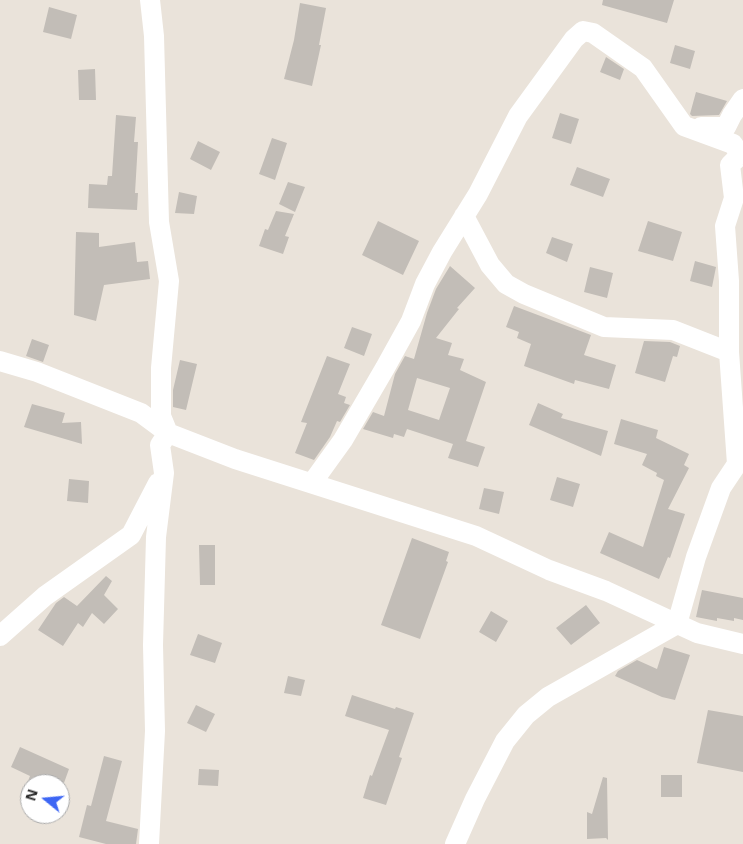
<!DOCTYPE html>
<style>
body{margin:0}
#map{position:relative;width:743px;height:844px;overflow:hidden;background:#eae3da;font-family:"Noto Sans",sans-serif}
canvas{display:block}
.north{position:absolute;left:20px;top:774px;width:50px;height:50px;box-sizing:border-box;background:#fff;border:1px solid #a9a9a9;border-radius:50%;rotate:287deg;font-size:14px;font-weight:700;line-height:20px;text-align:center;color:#282828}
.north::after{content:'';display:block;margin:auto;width:18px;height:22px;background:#3d66f4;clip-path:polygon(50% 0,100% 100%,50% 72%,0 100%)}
</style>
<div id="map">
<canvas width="743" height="844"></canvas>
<div class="north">N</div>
</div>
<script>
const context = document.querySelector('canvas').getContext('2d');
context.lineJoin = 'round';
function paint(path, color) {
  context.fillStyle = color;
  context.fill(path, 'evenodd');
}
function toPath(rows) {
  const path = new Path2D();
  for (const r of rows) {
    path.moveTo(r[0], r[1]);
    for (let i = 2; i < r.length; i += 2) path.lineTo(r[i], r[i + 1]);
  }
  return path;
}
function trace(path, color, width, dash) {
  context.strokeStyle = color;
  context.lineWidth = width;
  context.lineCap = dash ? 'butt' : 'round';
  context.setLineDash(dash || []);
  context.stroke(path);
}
paint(toPath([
 [603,0,674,0,667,23,602,5],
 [300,3,326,8,319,45,321,45,312,86,284,79,294,40],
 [49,7,77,15,71,39,43,32],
 [675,45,695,51,690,69,670,63],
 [606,57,624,69,620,80,600,72],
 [95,69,96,100,79,100,78,70],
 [696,92,727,101,719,115,692,116,690,114],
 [560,113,579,119,571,144,552,138],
 [116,115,136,117,134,142,138,142,135,193,138,193,137,210,88,208,89,184,107,185,108,176,112,176],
 [272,138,287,143,275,180,259,174],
 [198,141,220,152,211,170,190,159],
 [577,167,610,179,603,197,570,185],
 [288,182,305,187,295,212,279,204],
 [179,192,197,196,194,214,175,213],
 [276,211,294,214,285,236,289,237,283,254,259,246,265,229,268,230],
 [378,221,419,241,403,275,362,255],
 [648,221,682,232,673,261,638,251],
 [76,232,99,233,99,247,135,242,137,262,148,261,150,279,104,285,96,321,74,315],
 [552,237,573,244,567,262,546,253],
 [695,261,716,267,712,287,690,281],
 [450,266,475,288,457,308,459,309,436,338,452,343,448,355,464,359,460,370,486,382,466,441,485,447,478,467,448,458,453,444,407,429,404,437,394,434,393,438,363,429,373,412,384,416,395,374,405,356,414,359,427,313,436,289],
 [417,378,450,388,439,420,408,410],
 [590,267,613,273,607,298,584,292],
 [514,306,591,335,584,355,616,365,609,389,575,380,574,384,524,366,531,344,517,338,519,332,506,327],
 [352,327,372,334,364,356,344,348],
 [32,339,49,345,43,362,26,356],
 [644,341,670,342,680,346,677,357,673,356,665,382,635,373],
 [327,356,350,364,338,394,346,397,344,403,350,405,340,422,337,421,330,437,314,460,295,453,307,423,301,422],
 [180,360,197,364,186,410,173,407,173,390],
 [538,403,563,414,561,418,608,431,601,456,529,425],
 [32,404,65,413,62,423,81,422,82,444,24,427],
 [621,419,658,430,656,438,689,454,684,465,689,468,668,509,685,514,670,558,668,557,659,579,600,553,609,532,643,547,664,480,656,476,657,473,642,465,647,454,614,444],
 [557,477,580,484,573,507,550,500],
 [69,479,89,481,88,503,67,501],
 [484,488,504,492,499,514,479,509],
 [412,538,449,552,446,561,448,562,420,639,381,625],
 [199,545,215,545,215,585,200,585],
 [106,576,112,581,104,595,118,609,104,624,92,613,83,627,78,623,63,646,38,630,56,603,64,597,77,606],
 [702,590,743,598,743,620,734,618,734,621,717,618,717,621,696,617],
 [586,605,600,623,571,645,556,628],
 [491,611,508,621,496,642,479,632],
 [198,634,222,643,215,663,190,655],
 [664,647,690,655,675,700,662,697,615,676,618,671,637,660,657,669],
 [288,676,305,680,301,696,284,693],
 [352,695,395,709,396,707,414,713,399,757,402,758,386,805,363,798,370,775,372,776,389,730,345,716],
 [196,705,215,714,206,732,187,723],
 [708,710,743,716,743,772,697,763],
 [20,747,69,769,60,794,60,784,30,784,30,794,24,791,30,776,11,767],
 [104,756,122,761,106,821,138,829,136,844,106,844,79,837,87,805,91,806],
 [199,769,219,770,218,786,198,785],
 [661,775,682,775,682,797,661,797],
 [603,777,607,778,608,840,606,838,587,839,587,812,592,814]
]), '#c2bdb7');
trace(toPath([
 [150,0,154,36,159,222,169,281,161,368,161,416,168,433,235,459,476,536,549,570,606,591,697,633,743,644],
 [701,127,726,127,732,115,743,99],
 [464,216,490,265,506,284,524,294,604,327,673,330,729,352],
 [0,361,37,372,141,413,168,433,160,445,164,473,156,537,153,645,155,731,149,844],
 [737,464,729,352,729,281,725,226,734,198,730,165,743,152],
 [312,483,343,440,385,368,411,321,425,284,442,252,478,194,518,116,574,39,583,31,593,33,643,68,684,126,733,144,740,155],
 [0,636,45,596,131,535,158,483],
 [455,844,475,799,505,741,526,715,548,697,677,624,696,557,721,488,737,464,743,460]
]), '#fff', 20);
</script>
